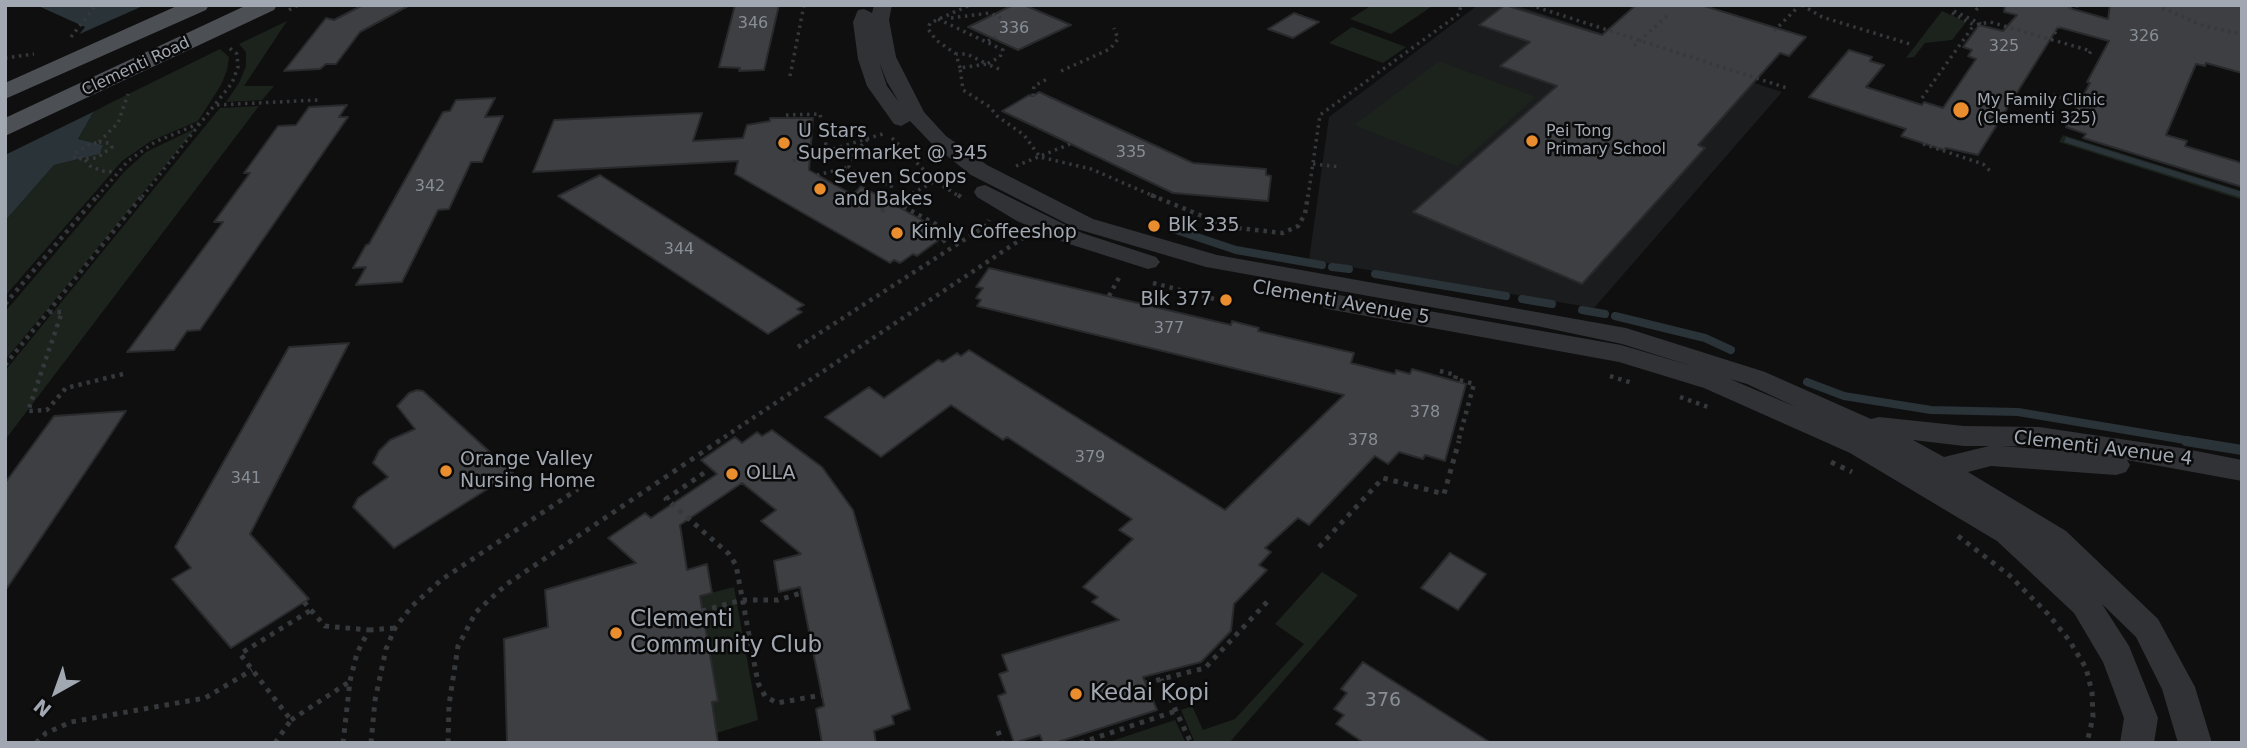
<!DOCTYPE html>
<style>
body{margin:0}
#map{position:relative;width:2247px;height:748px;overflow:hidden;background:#0f0f10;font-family:"DejaVu Sans",sans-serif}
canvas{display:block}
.frame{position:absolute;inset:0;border:7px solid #a1a8b1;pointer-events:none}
.north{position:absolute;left:21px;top:657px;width:70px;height:70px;-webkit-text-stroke:5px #0a0a0b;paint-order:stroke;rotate:220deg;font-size:19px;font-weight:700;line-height:28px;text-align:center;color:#a1a8b1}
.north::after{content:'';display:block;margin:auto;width:24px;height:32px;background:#a1a8b1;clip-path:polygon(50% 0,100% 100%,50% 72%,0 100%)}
</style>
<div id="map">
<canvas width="2247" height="748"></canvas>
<div class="frame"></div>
<div class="north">N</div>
</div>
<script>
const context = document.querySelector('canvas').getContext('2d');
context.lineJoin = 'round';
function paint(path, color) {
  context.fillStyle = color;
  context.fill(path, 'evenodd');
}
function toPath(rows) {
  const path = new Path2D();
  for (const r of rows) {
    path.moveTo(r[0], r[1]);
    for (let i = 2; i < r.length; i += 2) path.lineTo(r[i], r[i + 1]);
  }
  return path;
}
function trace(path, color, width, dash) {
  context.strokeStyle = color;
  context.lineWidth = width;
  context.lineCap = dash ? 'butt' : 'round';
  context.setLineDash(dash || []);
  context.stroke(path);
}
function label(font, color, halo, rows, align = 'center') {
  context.font = font + ' "DejaVu Sans",sans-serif';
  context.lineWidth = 5;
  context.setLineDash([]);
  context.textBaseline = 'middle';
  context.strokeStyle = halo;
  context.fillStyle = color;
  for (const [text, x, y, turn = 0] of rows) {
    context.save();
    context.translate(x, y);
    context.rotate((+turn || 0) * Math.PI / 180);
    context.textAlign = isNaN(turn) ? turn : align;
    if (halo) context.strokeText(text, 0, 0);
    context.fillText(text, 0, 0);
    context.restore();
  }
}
paint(toPath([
 [1478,5,1515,5,1782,92,1594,308,1309,260,1329,117]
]), '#1b1c1d');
paint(toPath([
 [1372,5,1426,5,1431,7,1391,34,1350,19],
 [1942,11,1966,22,1952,40,1925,43,1914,57,1906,58],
 [287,21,244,86,274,86,262,100,226,102,239,83,246,66,246,52,239,44],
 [1352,27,1406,47,1383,63,1329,43],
 [220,49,229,57,227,70,221,85,198,121,151,141,122,161,5,296,5,221,54,165,100,154,103,145,78,139,94,111],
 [1439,61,1536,97,1457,166,1354,125],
 [259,106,5,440,5,371,220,108],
 [196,128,45,312,5,360,5,312,124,172,146,152],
 [2063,135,2242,191,2242,200,2059,142],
 [1322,572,1358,595,1229,743,1195,743,1181,710,1192,706,1203,730,1235,719,1304,644,1275,624],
 [734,587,758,720,717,733,712,702,717,701,699,596],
 [1175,720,1186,743,1106,743]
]), '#1c231c');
paint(toPath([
 [36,5,174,5,94,111,78,139,103,145,100,154,54,165,5,221,5,130,85,27],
 [2066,137,2242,192,2242,198,2064,142]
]), '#293338');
paint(toPath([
 [145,5,177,5,101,108,5,155,5,124,73,37]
]), '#0f0f10');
trace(toPath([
 [1173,229,1236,250,1322,265],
 [1332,267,1349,269],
 [1375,274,1506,296],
 [1522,299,1552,304],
 [1582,310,1605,314],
 [1615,316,1705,338,1731,350],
 [1807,382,1844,396,1931,410,2018,412,2197,442]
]), '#293338', 8);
trace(toPath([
 [2186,441,2242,450]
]), '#293338', 10);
const building = toPath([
 [363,5,410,5,360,32,336,64,326,64,320,69,284,71,326,18,334,20,363,5],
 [735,5,779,5,764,70,739,71,740,68,719,67,735,5],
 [1013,5,1024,5,1071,25,1018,50,968,27,1013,5],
 [1505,5,1602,35,1636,5,1701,5,1806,37,1789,56,1780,53,1698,145,1705,148,1582,284,1413,212,1557,86,1500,66,1530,42,1479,25,1505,5],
 [2005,5,2071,5,2069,8,2108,19,2110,5,2242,5,2242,73,2206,63,2205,66,2196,64,2166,135,2187,141,2185,146,2242,163,2242,187,2083,138,2086,134,2066,127,2090,83,2087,82,2109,41,2058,27,1978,155,1946,148,1944,150,1901,136,1906,129,1809,97,1849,50,1872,57,1870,61,1884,65,1866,87,1922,105,1924,102,1943,108,1976,59,1968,56,1972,50,1963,47,1979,25,2003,31,2017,15,2004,12,2005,5],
 [1294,13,1319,22,1293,38,1268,29,1294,13],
 [1039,92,1193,163,1266,169,1266,175,1271,176,1268,201,1173,193,1002,111,1029,95,1033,96,1039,92],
 [495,98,485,117,503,116,482,162,471,162,449,209,438,210,402,282,356,285,366,267,353,268,366,245,369,244,443,112,450,111,456,100,495,98],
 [347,105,339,117,348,117,200,330,187,331,174,350,127,352,223,222,214,222,250,173,244,173,278,126,296,125,309,107,347,105],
 [702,113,693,141,743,138,747,125,770,121,770,118,813,118,809,170,853,195,861,186,947,234,917,256,913,254,900,263,894,260,890,263,735,174,738,161,533,172,554,120,702,113],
 [600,175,804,305,797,309,802,312,768,334,558,196,600,175],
 [989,268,1231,325,1232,321,1259,328,1258,331,1354,353,1351,363,1395,374,1396,370,1410,374,1412,369,1466,384,1445,461,1425,455,1423,459,1399,452,1388,464,1375,456,1309,525,1298,518,1265,548,1271,552,1259,565,1267,570,1234,604,1231,631,1201,662,1143,677,1157,710,1055,743,1043,743,1040,735,1014,743,998,696,1006,693,999,674,1008,671,1002,655,1119,620,1092,602,1098,597,1083,587,1133,539,1119,530,1132,519,1007,437,1003,440,951,405,881,457,825,417,869,387,884,398,938,360,943,362,957,353,961,356,969,350,1225,510,1344,395,977,306,981,300,976,298,983,288,976,287,989,268],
 [349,343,250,534,309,599,231,648,172,579,191,568,175,547,289,347,349,343],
 [417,390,423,391,513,473,394,548,353,507,358,498,388,477,373,463,379,451,390,440,415,429,397,406,409,393,417,390],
 [126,411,103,446,5,591,5,483,54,416,126,411],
 [772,430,822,467,853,510,910,709,892,716,894,724,874,731,876,743,822,743,816,709,824,706,800,587,779,592,774,561,801,554,761,521,776,510,742,483,680,525,687,570,707,564,712,593,700,596,718,701,712,702,718,743,507,743,504,639,548,627,545,590,636,563,608,538,645,513,651,518,717,474,701,460,735,437,742,443,757,432,762,436,772,430],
 [1450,553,1486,574,1458,610,1421,588,1450,553],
 [1363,662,1491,743,1364,743,1336,724,1344,715,1334,709,1347,693,1341,689,1363,662]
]);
paint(building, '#3e3f43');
trace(building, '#292a2c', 2);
trace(toPath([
 [1530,5,1787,88],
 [1802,5,1822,17,1913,45],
 [2156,5,2204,26,2242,34],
 [2069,8,2080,5],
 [289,10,298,5],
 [1976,10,1980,5],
 [1954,11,1981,24],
 [1952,13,1974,25,1990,22,2091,51,2088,56],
 [951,18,990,13,1005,20],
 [938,19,1003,50,1000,57,987,64,967,54,956,54],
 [1774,31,1800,5],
 [71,37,96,5],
 [2051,40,2060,24],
 [988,41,1000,35],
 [1634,46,1669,14],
 [5,58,34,54],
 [960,68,956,54,936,40,928,29,930,23,970,5],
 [999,69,987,64,960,68,963,90,990,107,997,116,1024,135,1040,157,1091,169,1156,197],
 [1061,71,1110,49,1118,39,1114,28],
 [790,76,804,5],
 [2053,95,2088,106,2083,115],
 [1033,96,1034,86,1049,78],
 [1922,98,1974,25],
 [217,105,318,100],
 [786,115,820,114,827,150,851,156,849,167,861,178,891,185,894,197],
 [892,138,935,181,960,197],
 [99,142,118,123,128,94],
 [99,142,109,143,112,147,97,158,76,159,73,155,88,145,99,142],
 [1923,144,1983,164,1991,172],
 [851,156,868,139],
 [85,160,90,166,102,171,116,172],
 [793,161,886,133],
 [1313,164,1341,167],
 [1016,166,1070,144],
 [817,175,849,167],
 [97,197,128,161,155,142,203,122],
 [142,197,232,83,238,67,237,54,227,46],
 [906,197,935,181],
 [1308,197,1320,115,1459,14,1461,5]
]), '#36393c', 3.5, [2.5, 4.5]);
trace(toPath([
 [893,195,895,202,954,234,938,245],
 [958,195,965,200],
 [1151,195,1229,227,1283,233,1298,226,1305,214,1308,195],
 [881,211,909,195],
 [1153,283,1226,302],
 [1109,296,1121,274],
 [5,304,98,195],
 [49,312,62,312,28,411,47,410,66,388,123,374],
 [798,347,987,225,989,220],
 [5,365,143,195],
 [1440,371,1456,375,1455,379,1474,384,1458,442],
 [1610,376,1632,383],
 [1680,397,1708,407],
 [717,442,1023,238]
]), '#36393c', 4.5, [3.5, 5]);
trace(toPath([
 [1831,462,1852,472],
 [704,473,666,499,729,554,736,565,758,683,765,696,777,703,822,695],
 [1958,536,2009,575,2048,614,2069,640,2086,668,2092,692,2093,717,2087,743],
 [1319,547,1383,478,1444,494,1459,441],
 [304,602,325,626,369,630,357,653,350,681,343,743],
 [702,611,742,600,778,600,801,593],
 [369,630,395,628],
 [1161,679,1191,743],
 [1146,683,1205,668,1267,602],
 [291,720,349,682],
 [998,731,1002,743],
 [36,743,46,733,71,722,205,698,252,670],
 [275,743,291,720,240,654,311,610],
 [371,743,375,700,386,649,395,628,412,606,441,580,578,489],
 [448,743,449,705,458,646,476,612,507,584,719,441],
 [1080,743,1176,711]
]), '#36393c', 5, [4.5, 6]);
paint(toPath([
 [874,5,892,5,889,20,896,57,924,112,946,136,987,165,1093,219,1217,255,1626,328,1765,372,1871,419,1879,417,1964,426,2039,427,2181,448,2242,460,2242,481,2127,460,2130,465,2126,472,2116,475,1991,466,1968,472,2066,531,2158,619,2195,687,2212,743,2178,743,2162,689,2136,637,2102,604,2129,646,2158,718,2154,743,2120,743,2124,718,2103,662,2074,613,1997,541,1850,453,1704,388,1619,362,1333,310,1324,308,1321,302,1324,296,1333,294,1621,345,1692,366,1622,344,1537,326,1206,267,1077,229,971,175,932,144,910,121,901,126,894,124,867,86,858,59,853,22,858,10,864,9,872,13,874,5],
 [879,62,887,82,899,102,887,86,879,62],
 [1730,379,1747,384,1796,407,1730,379],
 [1913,440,1964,446,1989,446,1944,457,1913,440],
 [2001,446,2039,447,2066,451,2001,446],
 [985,185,1082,233,1156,257,1160,262,1156,267,1148,269,1066,243,1017,221,977,197,974,192,977,187,985,185]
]), '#303235');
paint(toPath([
 [179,5,209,5,206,10,5,99,5,83,179,5],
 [247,5,277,5,274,10,5,136,5,118,247,5]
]), '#4c4f54');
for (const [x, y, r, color] of [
 [1961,110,9,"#e98d2e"],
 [1532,141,7,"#e98d2e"],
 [784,143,7,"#e98d2e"],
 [820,189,7,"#e98d2e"],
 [1154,226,7,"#e98d2e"],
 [897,233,7,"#e98d2e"],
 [1226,300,7,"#e98d2e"],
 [446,471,7,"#e98d2e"],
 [732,474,7,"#e98d2e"],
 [616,633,7,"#e98d2e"],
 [1076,694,7,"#e98d2e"]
]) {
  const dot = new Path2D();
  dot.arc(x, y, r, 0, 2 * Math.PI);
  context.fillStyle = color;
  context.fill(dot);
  trace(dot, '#0a0a0b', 2.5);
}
label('16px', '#888e96', null, [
 ["346",753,24],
 ["336",1014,29],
 ["326",2144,37],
 ["325",2004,47],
 ["335",1131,153],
 ["342",430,187],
 ["344",679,250],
 ["377",1169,329],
 ["378",1425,413],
 ["378",1363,441],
 ["379",1090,458],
 ["341",246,479]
]);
label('16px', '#a1a8b1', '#0a0a0b', [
 ["Clementi Road",136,67,-25]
]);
label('16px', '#a1a8b1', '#0a0a0b', [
 ["My Family Clinic",1977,101],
 ["(Clementi 325)",1977,119],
 ["Pei Tong",1546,132],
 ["Primary School",1546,150]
], 'left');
label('19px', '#a1a8b1', '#0a0a0b', [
 ["U Stars",798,132],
 ["Supermarket @ 345",798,154],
 ["Seven Scoops",834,178],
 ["and Bakes",834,200],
 ["Blk 335",1168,226],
 ["Kimly Coffeeshop",911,233],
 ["Blk 377",1212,300,"right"],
 ["Orange Valley",460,460],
 ["Nursing Home",460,482],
 ["OLLA",746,474]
], 'left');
label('19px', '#a1a8b1', '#0a0a0b', [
 ["Clementi Avenue 5",1341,303,10],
 ["Clementi Avenue 4",2103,449,7]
]);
label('19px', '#888e96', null, [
 ["376",1383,701]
]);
label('23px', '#a1a8b1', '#0a0a0b', [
 ["Clementi",630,620],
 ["Community Club",630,646],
 ["Kedai Kopi",1090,694]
], 'left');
</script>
